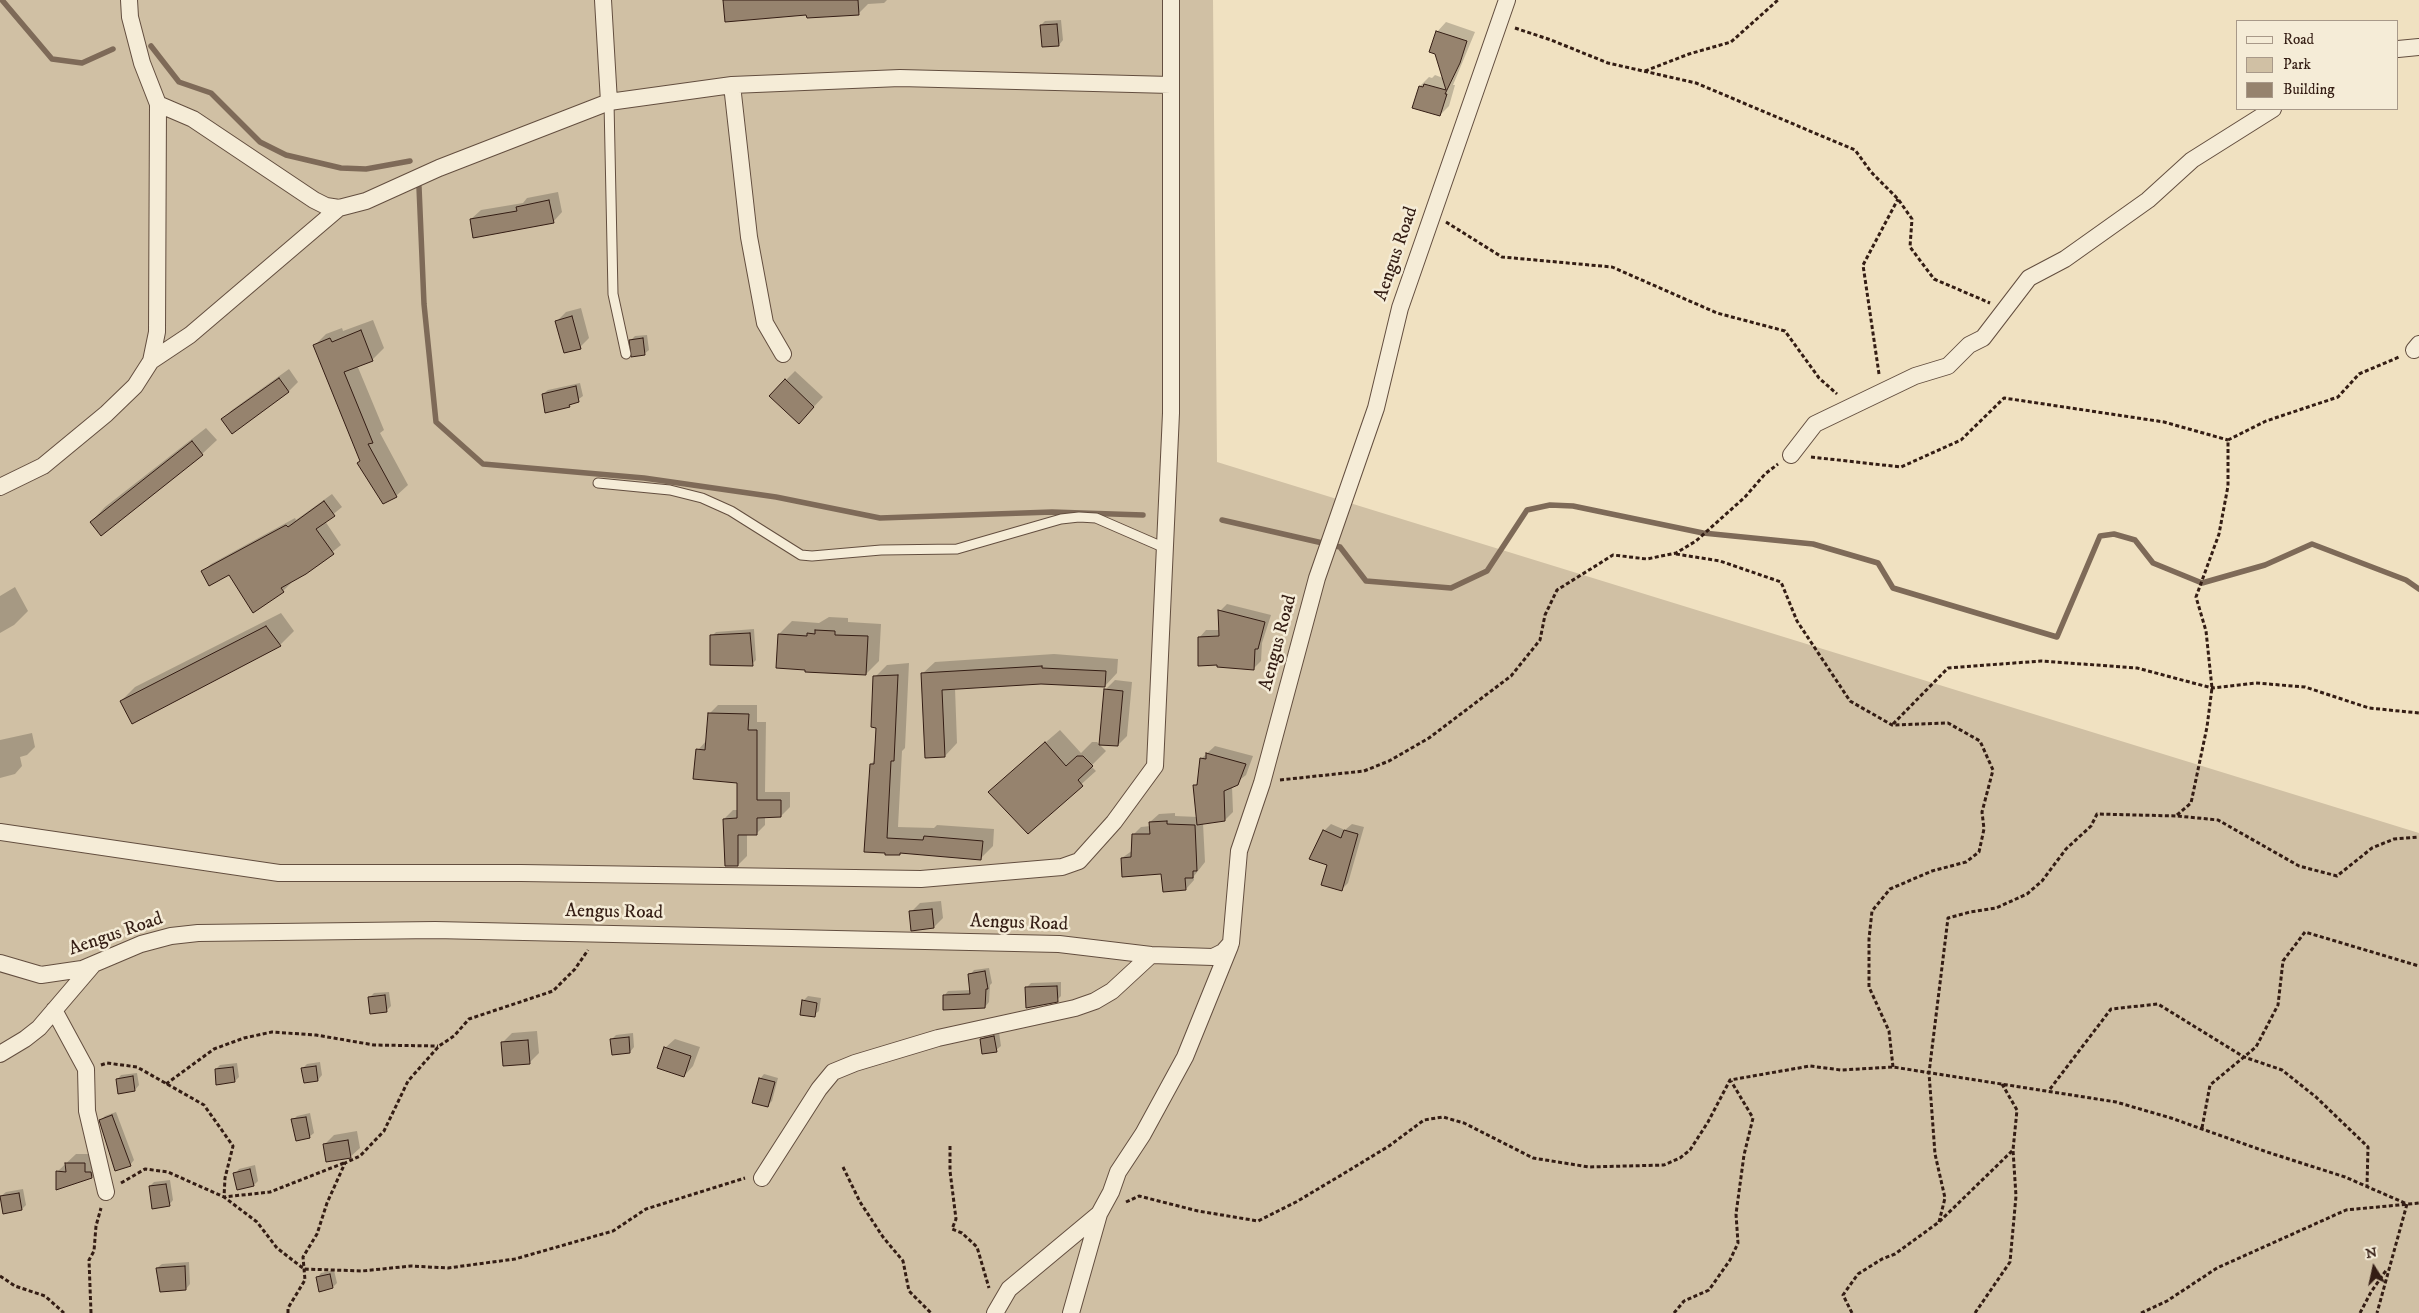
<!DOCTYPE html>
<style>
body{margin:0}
#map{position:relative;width:2419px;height:1313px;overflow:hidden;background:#f0e1c1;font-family:"IM FELL DW Pica",serif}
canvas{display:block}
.legend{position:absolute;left:2236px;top:20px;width:162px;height:90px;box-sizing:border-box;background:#f5ecd7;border:1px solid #a89989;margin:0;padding:6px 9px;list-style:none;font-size:15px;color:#341d14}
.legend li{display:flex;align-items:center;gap:10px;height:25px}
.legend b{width:25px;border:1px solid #a89989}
.north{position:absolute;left:2349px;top:1243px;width:50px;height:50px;-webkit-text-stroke:4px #f5ecd7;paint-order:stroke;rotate:350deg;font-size:14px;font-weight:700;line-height:20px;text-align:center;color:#341d14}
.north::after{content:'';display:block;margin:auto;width:18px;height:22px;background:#341d14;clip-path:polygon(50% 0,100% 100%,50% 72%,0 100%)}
</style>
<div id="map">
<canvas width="2419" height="1313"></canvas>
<ul class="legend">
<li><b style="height:6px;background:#f5ecd7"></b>Road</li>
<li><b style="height:14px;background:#d0c0a4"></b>Park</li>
<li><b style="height:14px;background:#96836e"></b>Building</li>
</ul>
<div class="north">N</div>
</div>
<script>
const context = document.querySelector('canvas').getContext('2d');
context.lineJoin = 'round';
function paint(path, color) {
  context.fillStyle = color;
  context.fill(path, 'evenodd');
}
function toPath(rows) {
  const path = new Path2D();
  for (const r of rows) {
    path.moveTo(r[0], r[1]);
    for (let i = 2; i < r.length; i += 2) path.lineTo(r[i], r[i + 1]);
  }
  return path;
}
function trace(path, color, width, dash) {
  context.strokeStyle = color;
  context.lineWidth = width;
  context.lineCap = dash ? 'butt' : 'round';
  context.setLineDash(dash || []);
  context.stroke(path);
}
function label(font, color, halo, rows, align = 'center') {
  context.font = font + ' "IM FELL DW Pica",serif';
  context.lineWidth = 5;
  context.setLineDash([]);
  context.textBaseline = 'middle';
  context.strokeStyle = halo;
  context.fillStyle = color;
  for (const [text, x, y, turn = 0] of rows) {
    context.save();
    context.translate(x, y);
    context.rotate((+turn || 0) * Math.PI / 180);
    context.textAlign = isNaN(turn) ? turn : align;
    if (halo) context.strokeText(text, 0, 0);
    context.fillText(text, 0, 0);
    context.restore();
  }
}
paint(toPath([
 [0,0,1213,0,1217,462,2419,833,2419,1313,0,1313]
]), '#d0c0a4');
paint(toPath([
 [724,0,887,0,884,3,868,4,858,14,808,14],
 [1061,20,1063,40,1059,45,1041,25,1045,21],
 [1446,22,1475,32,1453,85,1455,85,1449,106,1440,115,1420,86,1429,77,1432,78,1435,75,1443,78,1437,32],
 [558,192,562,212,553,222,471,219,481,210,523,203,527,198],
 [581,308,589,338,580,347,557,321,566,312],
 [373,320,384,348,372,360,357,365,384,430,380,433,408,485,396,496,361,461,314,346,326,334,342,328,343,331],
 [647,335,649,350,644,354,631,340,635,336],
 [289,369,298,382,289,391,233,432,223,419,232,410],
 [795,371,823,397,808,413,786,380],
 [580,383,583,396,569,406,543,394,548,390],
 [206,428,217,440,202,454,91,522,105,507],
 [332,494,342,507,325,521,341,545,306,573,290,582,291,583,283,591,230,574,203,572,211,564,295,518,296,520],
 [15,587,28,611,14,625,0,633,0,596],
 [1227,604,1271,615,1262,643,1261,661,1253,669,1199,638,1206,630,1220,630,1220,611],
 [281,613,294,631,280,645,133,722,121,701,135,687],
 [829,617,848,618,848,622,881,624,879,661,866,674,779,634,792,621,819,623],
 [754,629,756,660,752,664,712,636,716,632],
 [1054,654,1118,659,1117,673,1105,686,1041,682,955,688,957,743,945,756,922,674,935,662],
 [909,663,905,748,902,751,898,827,934,828,937,825,994,829,993,846,981,858,902,852,886,854,871,764,875,760,877,726,875,677,887,665],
 [1115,680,1132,682,1127,736,1118,745,1105,690],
 [718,705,757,705,757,722,766,722,765,792,790,792,790,807,781,816,765,816,765,825,756,834,747,834,747,856,738,865,724,819,733,810,738,810,738,782,698,750,707,740,709,714],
 [1060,730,1081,753,1092,742,1097,742,1106,751,1091,766,1096,771,1028,832,1004,778],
 [32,733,35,747,27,755,20,757,22,766,15,774,0,778,0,740],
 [1215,746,1253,756,1246,775,1232,786,1233,812,1225,820,1203,823,1205,862,1194,876,1194,880,1186,889,1162,873,1122,858,1133,850,1133,835,1141,827,1151,826,1150,822,1159,814,1175,813,1175,816,1198,817,1195,786,1198,782,1201,759],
 [1331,824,1345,830,1352,824,1364,827,1348,883,1341,890,1328,864,1324,831],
 [941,901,943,918,934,927,911,912,920,903],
 [989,968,992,983,990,985,989,1002,985,1007,944,996,948,991,971,990,970,975,974,970],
 [1061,982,1061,996,1057,1000,1027,987,1031,983],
 [389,992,391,1006,387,1010,369,998,374,993],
 [808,996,821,998,819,1011,814,1015,803,1001],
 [537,1031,539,1053,530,1062,504,1065,502,1043,512,1033],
 [999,1032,1001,1046,996,1050,981,1040,986,1035],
 [633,1033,634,1047,630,1052,612,1039,616,1035],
 [675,1039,700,1047,693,1066,684,1076,665,1048],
 [320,1062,322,1075,318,1080,303,1068,307,1064],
 [237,1063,239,1077,235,1081,216,1069,220,1065],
 [137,1073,139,1085,135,1090,117,1080,121,1075],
 [764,1074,778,1078,772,1101,768,1105,760,1079],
 [116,1112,134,1160,130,1165,101,1120,105,1116],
 [310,1113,314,1133,309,1137,293,1120,297,1116],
 [357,1131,360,1148,350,1157,325,1144,334,1135],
 [76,1154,94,1154,101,1167,92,1177,57,1172],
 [255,1165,258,1181,254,1185,238,1189,235,1174,239,1169],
 [170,1180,173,1200,169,1205,150,1186,154,1182],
 [23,1189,26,1205,22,1209,1,1196,6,1192],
 [189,1262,190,1284,186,1289,157,1268,162,1264],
 [334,1270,337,1283,333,1287,320,1290,317,1278,321,1273]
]), '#0003');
trace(toPath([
 [2,0,52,59,82,63,113,49],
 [151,46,179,82,211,93,260,142,286,155,341,168,366,169,410,161],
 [419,187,424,304,436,422,483,464,644,478,776,497,880,518,1052,512,1143,515],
 [1222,520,1340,547,1366,581,1451,588,1487,571,1527,510,1550,505,1573,506,1703,533,1813,544,1878,563,1893,588,2057,637,2100,536,2114,534,2135,540,2153,563,2202,583,2265,565,2312,544,2406,580,2419,589]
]), '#7e6a58', 5.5);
const building = toPath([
 [723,0,858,0,859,15,807,18,806,15,725,22,723,0],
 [1057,24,1059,46,1042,47,1040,25,1057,24],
 [1436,31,1467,41,1460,63,1445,94,1447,94,1440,116,1412,108,1419,86,1423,87,1424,84,1446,90,1435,54,1429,52,1436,31],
 [549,200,554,223,473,238,470,219,517,211,516,207,549,200],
 [572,316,581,349,564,353,555,321,572,316],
 [361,330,373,361,344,372,373,443,368,444,397,497,383,504,357,463,360,461,313,345,330,338,332,342,361,330],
 [643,338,645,355,631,357,629,340,643,338],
 [279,378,289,392,232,434,221,419,279,378],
 [785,379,814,407,799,424,769,396,785,379],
 [576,386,579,402,569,405,570,407,545,413,542,394,576,386],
 [192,441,203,455,101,536,90,522,192,441],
 [324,501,335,516,316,529,334,554,306,574,281,588,284,592,253,613,229,575,209,586,201,571,286,525,288,527,324,501],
 [1218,610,1265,622,1258,649,1255,649,1254,670,1217,667,1217,665,1198,666,1198,637,1219,636,1218,610],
 [266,626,281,646,132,724,120,701,266,626],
 [815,630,835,631,835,635,868,636,866,675,805,672,805,670,776,668,778,634,807,636,807,633,815,634,815,630],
 [750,633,753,666,710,665,710,635,750,633],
 [1042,666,1042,668,1106,671,1105,687,1041,684,942,690,945,757,925,758,921,673,1042,666],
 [898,675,894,761,891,761,887,838,923,840,924,836,983,841,981,860,900,853,900,855,885,855,885,853,864,852,870,764,874,764,876,728,871,727,873,676,898,675],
 [1104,689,1123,691,1118,746,1099,745,1104,689],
 [708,713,749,714,748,730,757,730,757,800,781,800,781,817,757,818,757,835,738,835,738,866,725,866,723,819,737,818,737,783,693,779,696,749,705,750,708,713],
 [1045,742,1066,766,1077,756,1083,756,1093,766,1078,780,1083,786,1028,834,988,792,1045,742],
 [1206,753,1246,764,1238,785,1224,791,1225,821,1197,825,1193,785,1197,785,1200,758,1206,759,1206,753],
 [1167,821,1167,824,1195,825,1197,871,1193,871,1193,878,1185,878,1186,890,1163,892,1161,874,1122,877,1121,858,1131,857,1132,834,1150,834,1149,822,1167,821],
 [1323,830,1341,838,1344,830,1358,834,1342,891,1321,885,1327,865,1309,859,1323,830],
 [932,909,934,928,911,931,909,911,932,909],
 [985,971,988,989,986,989,985,1008,943,1010,943,995,970,994,968,974,985,971],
 [1057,986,1058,1002,1026,1008,1025,987,1057,986],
 [385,995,387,1012,370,1014,368,997,385,995],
 [802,1000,817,1003,815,1017,800,1015,802,1000],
 [994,1036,997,1052,982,1054,980,1039,994,1036],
 [629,1037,630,1053,612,1055,610,1039,629,1037],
 [528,1040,530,1064,503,1066,501,1042,528,1040],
 [664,1047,691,1056,684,1077,657,1068,664,1047],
 [316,1066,318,1081,304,1083,301,1068,316,1066],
 [233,1067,235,1082,216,1085,215,1069,233,1067],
 [133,1076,135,1091,118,1094,116,1079,133,1076],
 [759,1078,775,1082,768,1107,752,1103,759,1078],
 [112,1115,131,1166,115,1171,99,1120,112,1115],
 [306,1117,310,1138,296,1141,291,1119,306,1117],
 [348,1140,351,1158,326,1162,323,1144,348,1140],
 [65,1163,85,1163,85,1172,91,1172,92,1178,56,1190,56,1171,66,1172,65,1163],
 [250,1169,254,1186,237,1190,233,1173,250,1169],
 [166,1184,170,1206,152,1209,149,1186,166,1184],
 [19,1193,22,1210,3,1214,0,1196,19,1193],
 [185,1266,186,1290,160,1292,156,1268,185,1266],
 [330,1274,333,1288,319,1292,316,1277,330,1274]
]);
paint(building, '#96836e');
trace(building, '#341d14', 1);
const lane = toPath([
 [609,102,613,294,626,354],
 [598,483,670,490,702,498,731,511,801,555,812,556,881,550,957,549,1061,519,1079,517,1096,518,1165,548]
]);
const street = toPath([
 [603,0,609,102],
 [2398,49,2419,47],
 [732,85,749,237,765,323,783,354],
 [158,104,193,119,314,200,326,206,339,208,366,201,439,168,609,102,732,85,900,78,1171,85],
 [2414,350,2419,344],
 [151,361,190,335,339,208],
 [1791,455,1815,424,1915,376,1948,366,1969,345,1983,338,2029,278,2065,259,2148,200,2192,160,2273,109],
 [0,487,43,466,106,414,135,386,151,361,157,332,158,104,142,63,130,17,129,0],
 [0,832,279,873,521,873,921,879,1062,867,1079,861,1114,822,1155,766,1171,413,1171,0],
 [0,963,41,975,82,969,141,944,171,936,198,933,435,930,1059,944,1151,955,1213,957,1223,952,1231,943,1239,851,1262,783,1317,578,1376,408,1400,308,1507,0],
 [54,1010,86,1069,87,1111,106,1192],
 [0,1054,25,1039,39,1028,92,966],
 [762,1178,819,1089,833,1072,855,1063,938,1038,1075,1008,1095,1001,1112,991,1151,955],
 [995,1313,1009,1289,1099,1214],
 [1071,1313,1099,1214,1111,1192,1118,1172,1143,1134,1185,1057,1230,946]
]);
trace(lane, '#634e3f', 11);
trace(street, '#634e3f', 18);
trace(toPath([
 [1515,28,1551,40,1608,63,1696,83,1855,150,1871,172,1898,199,1912,219,1910,247,1934,279,1990,303],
 [1645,71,1689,54,1731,42,1778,0],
 [1446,222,1502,257,1612,267,1717,313,1785,331,1819,378,1837,394],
 [1879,374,1863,265,1898,199],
 [1811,457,1901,467,1961,440,2004,398,2164,422,2228,440],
 [1676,554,1720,561,1781,582,1797,621,1850,701,1892,725,1948,723,1980,741,1993,770,1982,812,1984,829,1979,852,1966,862,1932,871,1890,889,1872,911,1869,939,1869,987,1889,1031,1893,1067],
 [1893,724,1948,668,2041,661,2137,668,2212,688,2256,683,2305,687,2369,708,2419,713],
 [1280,780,1364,771,1389,761,1429,738,1511,676,1540,640,1545,615,1557,590,1613,555,1647,559,1676,553,1696,541,1745,497,1765,474,1778,464],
 [2177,815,2191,803,2207,727,2212,688,2206,631,2196,597,2219,534,2228,486,2228,440,2266,421,2338,397,2359,374,2399,357],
 [101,1065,107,1063,137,1067,204,1105,233,1146,225,1178,224,1197,257,1222,277,1248,304,1269,362,1271,411,1266,448,1268,515,1259,613,1231,646,1209,745,1178],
 [166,1084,214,1049,244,1038,272,1032,316,1035,374,1045,438,1046],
 [2050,1089,2111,1009,2158,1004,2244,1057,2282,1070,2316,1097,2368,1147,2367,1186],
 [2202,1128,2210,1085,2256,1047,2278,1005,2283,961,2305,932,2419,966],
 [950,1146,950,1171,956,1219,952,1229,962,1233,977,1247,989,1288],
 [843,1167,860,1202,883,1237,903,1261,909,1291,931,1313],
 [121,1183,145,1169,168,1172,224,1197,270,1192,344,1163],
 [1126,1202,1139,1196,1198,1211,1258,1221,1296,1202,1343,1174,1389,1146,1424,1120,1443,1117,1464,1123,1533,1158,1589,1167,1664,1165,1680,1158,1690,1150,1708,1122,1730,1080,1810,1066,1841,1070,1893,1067,2116,1102,2171,1118,2267,1152,2345,1177,2407,1204,2377,1313],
 [1939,1222,1945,1198,1935,1154,1929,1073,1948,918,1970,912,1996,908,2027,894,2042,881,2066,849,2091,826,2097,814,2177,816,2218,820,2299,866,2337,876,2372,848,2394,839,2419,837],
 [0,1276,15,1286,45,1296,64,1313],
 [91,1313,89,1260,94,1251,96,1226,101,1208],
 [288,1313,288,1308,305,1280,303,1257,317,1234,327,1203,345,1163,360,1156,384,1131,408,1081,439,1046,454,1036,469,1019,553,991,575,969,588,950],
 [1674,1313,1684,1301,1709,1290,1730,1260,1738,1243,1736,1214,1744,1155,1753,1118,1731,1081],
 [1852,1313,1843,1295,1858,1274,1882,1259,1895,1254,1939,1222,2013,1150],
 [1975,1313,2010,1262,2016,1196,2013,1150,2017,1110,2002,1084],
 [2141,1313,2167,1301,2217,1268,2346,1210,2419,1203],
 [2360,1313,2371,1292,2387,1269]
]), '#341d14', 3, [4, 2.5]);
trace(lane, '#f5ecd7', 9);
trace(street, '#f5ecd7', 16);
label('19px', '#341d14', '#f5ecd7', [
 ["Aengus Road",1397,254,-71],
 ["Aengus Road",1279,643,-75],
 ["Aengus Road",614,913,1],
 ["Aengus Road",1019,924,2],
 ["Aengus Road",116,935,-19]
]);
</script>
